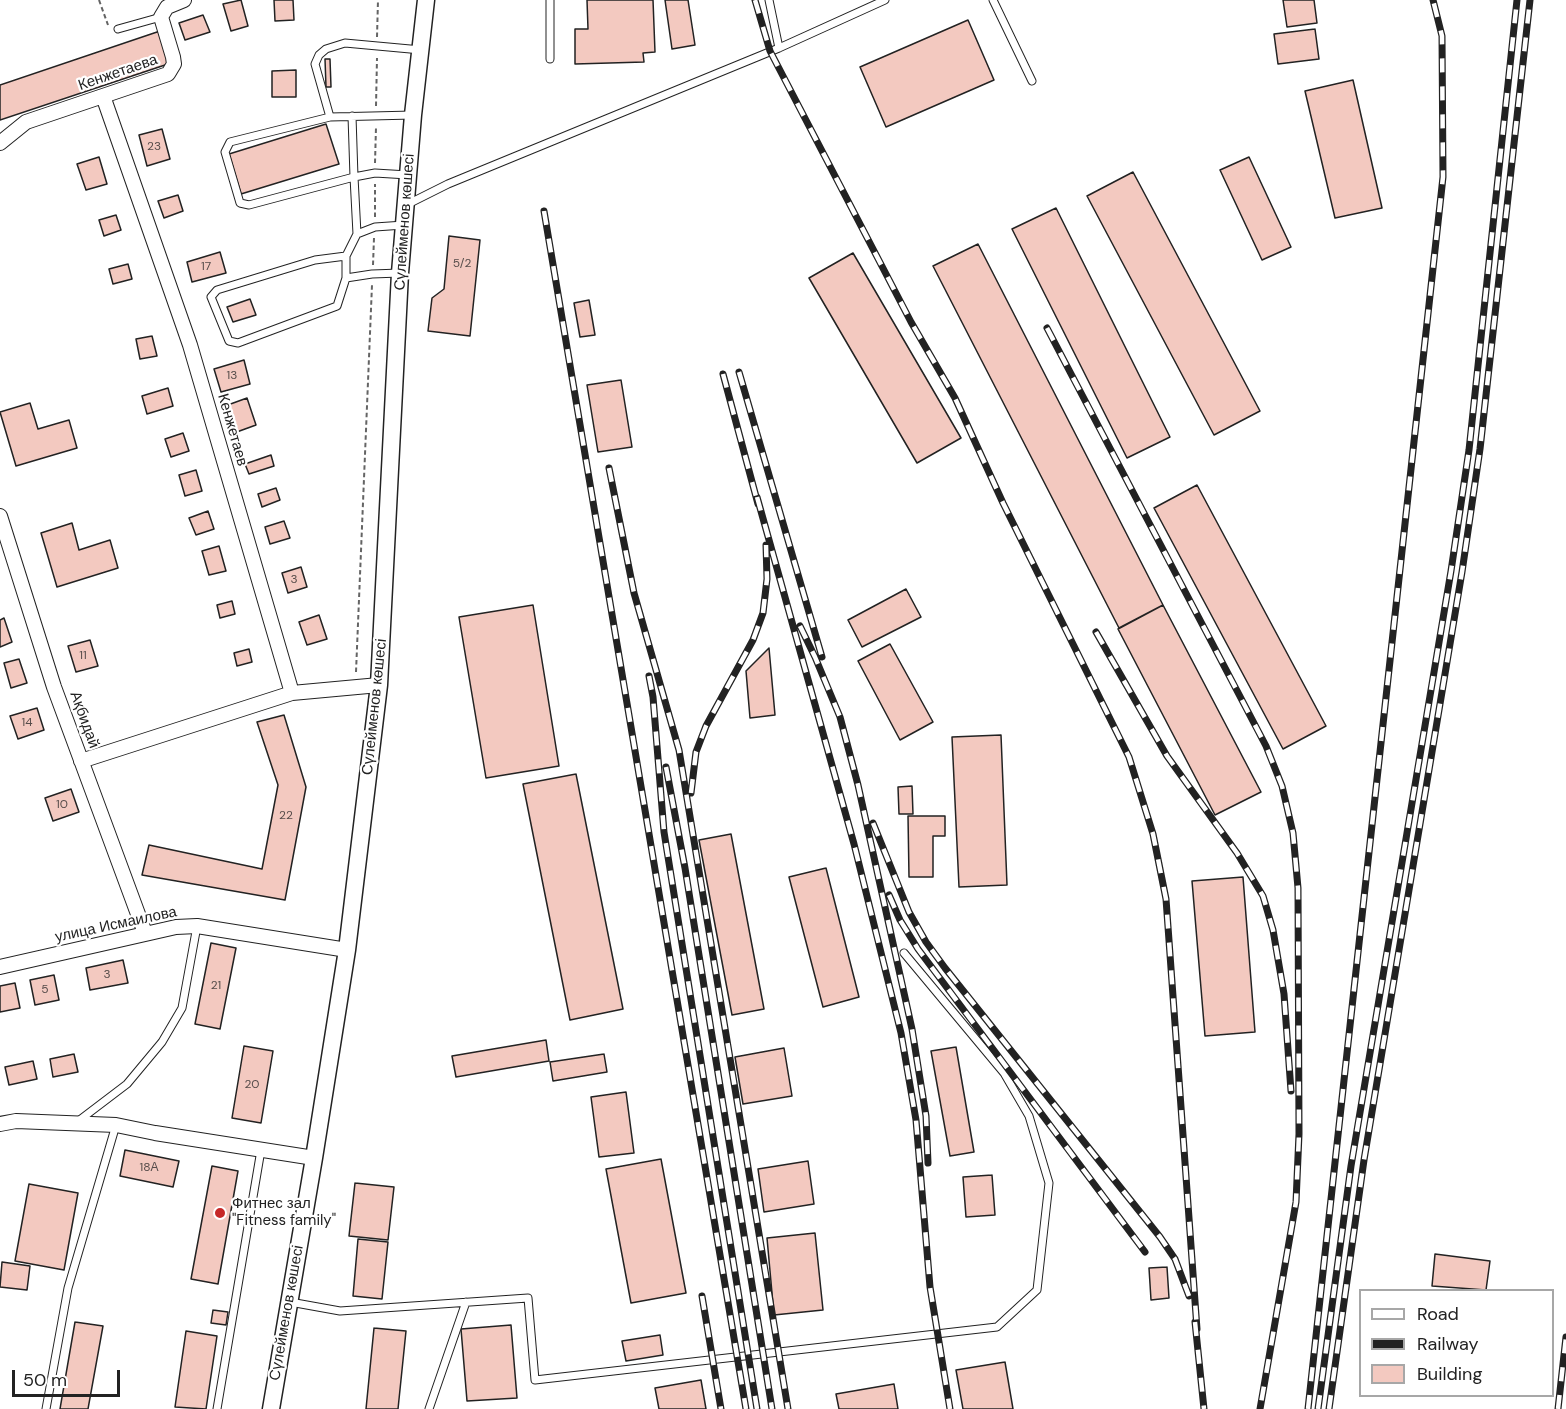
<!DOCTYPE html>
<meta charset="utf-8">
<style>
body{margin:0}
#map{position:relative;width:1566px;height:1409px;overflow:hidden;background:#fff;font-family:"DM Sans",sans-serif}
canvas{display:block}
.legend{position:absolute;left:1359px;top:1289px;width:195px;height:108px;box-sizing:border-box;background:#fff;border:2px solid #a7a7a7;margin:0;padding:8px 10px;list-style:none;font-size:18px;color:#222}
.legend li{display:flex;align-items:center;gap:12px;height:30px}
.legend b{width:30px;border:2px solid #a7a7a7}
.scale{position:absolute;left:12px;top:1370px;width:108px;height:27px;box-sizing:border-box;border:3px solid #222;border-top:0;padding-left:8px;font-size:18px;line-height:21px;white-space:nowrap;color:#222;-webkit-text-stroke:4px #fff;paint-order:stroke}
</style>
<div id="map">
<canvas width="1566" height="1409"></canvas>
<ul class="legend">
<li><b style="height:8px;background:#fff"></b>Road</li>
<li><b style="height:8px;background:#222"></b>Railway</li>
<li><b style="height:16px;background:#f3c9c0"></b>Building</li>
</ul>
<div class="scale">50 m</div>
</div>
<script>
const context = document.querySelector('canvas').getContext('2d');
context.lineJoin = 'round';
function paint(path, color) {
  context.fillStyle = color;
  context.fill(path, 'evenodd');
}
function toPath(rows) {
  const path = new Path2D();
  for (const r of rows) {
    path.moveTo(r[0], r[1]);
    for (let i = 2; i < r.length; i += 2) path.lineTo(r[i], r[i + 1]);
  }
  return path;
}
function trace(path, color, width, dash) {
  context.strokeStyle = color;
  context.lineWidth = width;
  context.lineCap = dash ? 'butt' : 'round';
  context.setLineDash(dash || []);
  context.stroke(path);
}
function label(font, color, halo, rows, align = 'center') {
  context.font = font + ' "DM Sans",sans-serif';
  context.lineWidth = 4.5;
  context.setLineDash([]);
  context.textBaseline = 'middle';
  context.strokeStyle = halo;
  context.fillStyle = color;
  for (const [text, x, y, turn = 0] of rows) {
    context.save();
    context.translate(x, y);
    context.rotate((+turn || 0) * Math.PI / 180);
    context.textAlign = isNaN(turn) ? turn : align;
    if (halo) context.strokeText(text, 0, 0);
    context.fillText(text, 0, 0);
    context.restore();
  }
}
const building = toPath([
 [241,0,248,26,231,31,223,4,241,0],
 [274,0,293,0,294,20,275,21,274,0],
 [587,0,653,0,655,52,643,53,644,62,575,64,575,29,588,29,587,0],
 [665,0,688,0,695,45,672,49,665,0],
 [1283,0,1314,0,1317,23,1287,27,1283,0],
 [203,15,210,32,185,40,179,23,203,15],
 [968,20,994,80,886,127,860,67,968,20],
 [1315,29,1319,59,1278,64,1274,34,1315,29],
 [160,31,171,63,0,120,0,85,160,31],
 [325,59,330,59,331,87,326,87,325,59],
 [296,70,296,97,272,97,272,71,296,70],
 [1353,80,1382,208,1335,218,1305,91,1353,80],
 [326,124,339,164,241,194,229,154,326,124],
 [162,129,170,159,147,166,139,135,162,129],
 [99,157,107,184,86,190,77,164,99,157],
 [1249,157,1291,247,1262,260,1220,170,1249,157],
 [1133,172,1260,411,1214,435,1087,196,1133,172],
 [178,195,183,211,164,218,158,201,178,195],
 [1056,208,1170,437,1127,458,1012,229,1056,208],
 [116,215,121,230,104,236,99,220,116,215],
 [449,236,480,240,470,336,428,331,432,298,444,289,449,236],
 [978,244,1163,605,1119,628,933,266,978,244],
 [220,252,226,273,192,282,187,262,220,252],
 [853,253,961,438,917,463,809,278,853,253],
 [128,264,132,279,113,284,109,269,128,264],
 [250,299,256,315,233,322,227,307,250,299],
 [589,300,595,335,580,337,574,303,589,300],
 [152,336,157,356,140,359,136,339,152,336],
 [244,360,250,384,221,392,214,369,244,360],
 [621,380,632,447,598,452,587,385,621,380],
 [168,388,173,406,147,414,142,396,168,388],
 [247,398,256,425,234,433,225,406,247,398],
 [30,403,38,429,69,420,77,448,16,466,0,412,30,403],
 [183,433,189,451,171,457,165,439,183,433],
 [271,455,274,466,249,474,245,464,271,455],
 [196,470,202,491,185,496,179,475,196,470],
 [1197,485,1326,726,1283,749,1154,508,1197,485],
 [276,488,280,500,262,507,258,494,276,488],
 [208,511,214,529,196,535,189,518,208,511],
 [284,521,290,538,270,544,265,527,284,521],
 [72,523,79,550,110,540,118,568,57,587,41,533,72,523],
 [219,546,226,571,209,575,202,551,219,546],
 [301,567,307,587,288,593,282,573,301,567],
 [906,589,921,617,862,647,848,620,906,589],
 [232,601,235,614,220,618,217,605,232,601],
 [533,605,559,766,486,778,459,617,533,605],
 [1163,605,1261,792,1215,815,1118,629,1163,605],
 [319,615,327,639,307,645,299,622,319,615],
 [4,618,12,642,0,647,0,620,4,618],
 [90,640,98,666,76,672,68,646,90,640],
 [890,644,933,722,900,740,858,661,890,644],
 [769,648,775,715,750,718,746,671,769,648],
 [249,649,252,662,237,666,234,653,249,649],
 [19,659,27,683,11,688,4,663,19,659],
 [37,708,44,730,18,739,10,716,37,708],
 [284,715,306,787,285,900,142,875,149,845,262,869,278,785,257,722,284,715],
 [1001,735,1007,885,959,887,952,737,1001,735],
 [576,774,623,1009,570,1020,523,784,576,774],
 [912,786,913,814,899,814,898,787,912,786],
 [71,789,79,812,53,821,45,798,71,789],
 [908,816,945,816,945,836,933,836,933,877,909,877,908,816],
 [731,834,764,1009,732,1015,699,840,731,834],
 [826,868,859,997,823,1007,789,877,826,868],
 [1243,877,1255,1032,1205,1036,1192,881,1243,877],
 [211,943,236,948,220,1029,195,1024,211,943],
 [123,960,128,983,90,990,86,968,123,960],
 [54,975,59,1000,35,1005,30,980,54,975],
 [15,983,20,1008,0,1012,0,986,15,983],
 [546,1040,549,1061,456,1077,452,1056,546,1040],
 [244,1046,273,1051,261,1123,232,1118,244,1046],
 [956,1047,974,1152,950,1156,931,1051,956,1047],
 [784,1048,792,1096,743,1104,735,1057,784,1048],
 [74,1054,78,1072,53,1077,50,1059,74,1054],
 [604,1054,607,1072,553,1081,550,1062,604,1054],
 [33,1061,37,1079,9,1085,5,1067,33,1061],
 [626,1092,634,1153,599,1157,591,1097,626,1092],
 [125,1150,179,1161,173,1187,120,1176,125,1150],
 [661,1159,686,1293,631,1303,606,1169,661,1159],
 [808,1161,814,1204,764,1212,758,1169,808,1161],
 [212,1166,238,1171,218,1284,191,1279,212,1166],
 [992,1175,995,1215,966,1217,963,1177,992,1175],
 [355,1183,394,1187,388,1240,349,1236,355,1183],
 [29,1184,78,1193,64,1270,15,1261,29,1184],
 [815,1233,823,1310,774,1315,767,1238,815,1233],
 [358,1239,388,1242,382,1299,353,1296,358,1239],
 [1435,1254,1490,1261,1486,1290,1432,1286,1435,1254],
 [2,1262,30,1266,27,1290,0,1287,2,1262],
 [1167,1267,1169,1298,1151,1300,1149,1268,1167,1267],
 [213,1310,228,1312,226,1325,211,1323,213,1310],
 [75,1322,103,1326,88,1409,60,1409,75,1322],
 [511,1325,517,1398,467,1401,461,1329,511,1325],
 [374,1328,406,1331,398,1409,366,1409,374,1328],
 [186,1331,217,1336,206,1409,175,1407,186,1331],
 [660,1335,663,1355,626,1361,622,1341,660,1335],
 [1005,1362,1013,1409,963,1409,956,1370,1005,1362],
 [701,1380,706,1409,659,1409,655,1388,701,1380],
 [894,1384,898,1409,839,1409,836,1394,894,1384]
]);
paint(building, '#f3c9c0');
trace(building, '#222', 1.5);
const service = toPath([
 [550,0,550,59],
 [769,0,779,48],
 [993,0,1032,81],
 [118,29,161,17],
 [352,116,354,177,249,205,240,203,225,152,230,142,330,117,315,64,319,55,326,49,345,43,421,50],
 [330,117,413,115],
 [408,204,448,184,779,48,885,0],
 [357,234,375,227,404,225],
 [346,256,315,260,217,290,211,297,229,341,238,343,337,306,346,278,346,256,357,234,354,177,375,173,408,175],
 [346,278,372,274,400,273],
 [77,1122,127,1084,162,1042,182,1008,197,926],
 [290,1302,340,1311,528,1298,535,1380,997,1327,1037,1290,1049,1183,1029,1116,1004,1073,904,953],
 [46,1409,68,1288,116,1125],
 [217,1409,261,1150],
 [429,1409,466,1302]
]);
const minor = toPath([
 [103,96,190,345,292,693,379,685],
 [0,143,26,122,168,74,174,64,173,57,161,17,167,7,184,0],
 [0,516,54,687,145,933],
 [81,761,292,693],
 [0,967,176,927,197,926,347,950],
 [0,1124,16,1121,116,1125,155,1133,314,1158]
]);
const tertiary = toPath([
 [271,1409,314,1158,347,950,379,685,400,273,413,115,426,0]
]);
trace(service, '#222', 9);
trace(minor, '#222', 16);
trace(tertiary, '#222', 19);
trace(toPath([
 [99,0,108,25],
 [377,37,378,0],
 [376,106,377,58],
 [375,163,376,127],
 [375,217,375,184],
 [373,265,374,238],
 [356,672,372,285]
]), '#646464', 2, [4.5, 3]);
trace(service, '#fff', 7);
trace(minor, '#fff', 14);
trace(tertiary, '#fff', 16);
const rail = toPath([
 [755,0,770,51,911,322,955,398,1003,503,1129,757,1153,834,1166,899,1197,1329],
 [544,211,746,1409],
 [1047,328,1266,746,1282,786,1293,833,1298,888,1299,1134,1296,1202,1260,1409],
 [739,372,822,657],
 [723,374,758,504],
 [609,468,634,593,679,750,788,1409],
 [757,497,854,844,901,1033,916,1120,930,1287,950,1409],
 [800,626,815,657,840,717,858,785,912,1029,926,1116,928,1163],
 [1096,632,1167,756,1237,853,1263,896,1273,930,1284,994,1291,1091],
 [649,676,653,697,664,832,757,1409],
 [666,767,685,868,772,1409],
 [691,793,696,752,706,726,753,640,763,613,767,579,766,545],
 [873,823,909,912,926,942,945,968,1160,1237,1175,1259,1189,1296],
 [889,895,900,920,918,949,1145,1252],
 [702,1296,721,1409],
 [1195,1322,1204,1409],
 [1308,1409,1443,177,1442,36,1433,0],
 [1318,1409,1351,1166,1451,571,1469,450,1517,0],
 [1329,1409,1364,1160,1462,572,1480,449,1530,0],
 [1558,1409,1566,1337]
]);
trace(rail, '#222', 7);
trace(rail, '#fff', 4.5, [14]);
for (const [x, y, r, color] of [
 [220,1213,6,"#c62828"]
]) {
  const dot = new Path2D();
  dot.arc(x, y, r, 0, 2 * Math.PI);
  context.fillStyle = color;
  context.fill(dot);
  trace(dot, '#fff', 2);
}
label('12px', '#564c4a', null, [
 ["23",154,147],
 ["5/2",462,264],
 ["17",206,267],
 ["13",232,376],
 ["3",294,580],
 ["11",83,656],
 ["14",27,723],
 ["10",62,805],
 ["22",286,816],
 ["3",107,975],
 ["21",216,986],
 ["5",45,990],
 ["20",252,1085],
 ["18А",149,1168]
]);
label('15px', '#222', '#fff', [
 ["Кенжетаева",118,73,-19],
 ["Сүлейменов көшесі",405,222,-86],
 ["Кенжетаев",232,430,74],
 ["Сүлейменов көшесі",375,707,-84],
 ["Ақбидай",84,720,70],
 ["улица Исмаилова",116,925,-12],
 ["Сүлейменов көшесі",287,1313,-80]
]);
label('15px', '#222', '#fff', [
 ["Фитнес зал",232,1204],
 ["\"Fitness family\"",232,1221]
], 'left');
</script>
